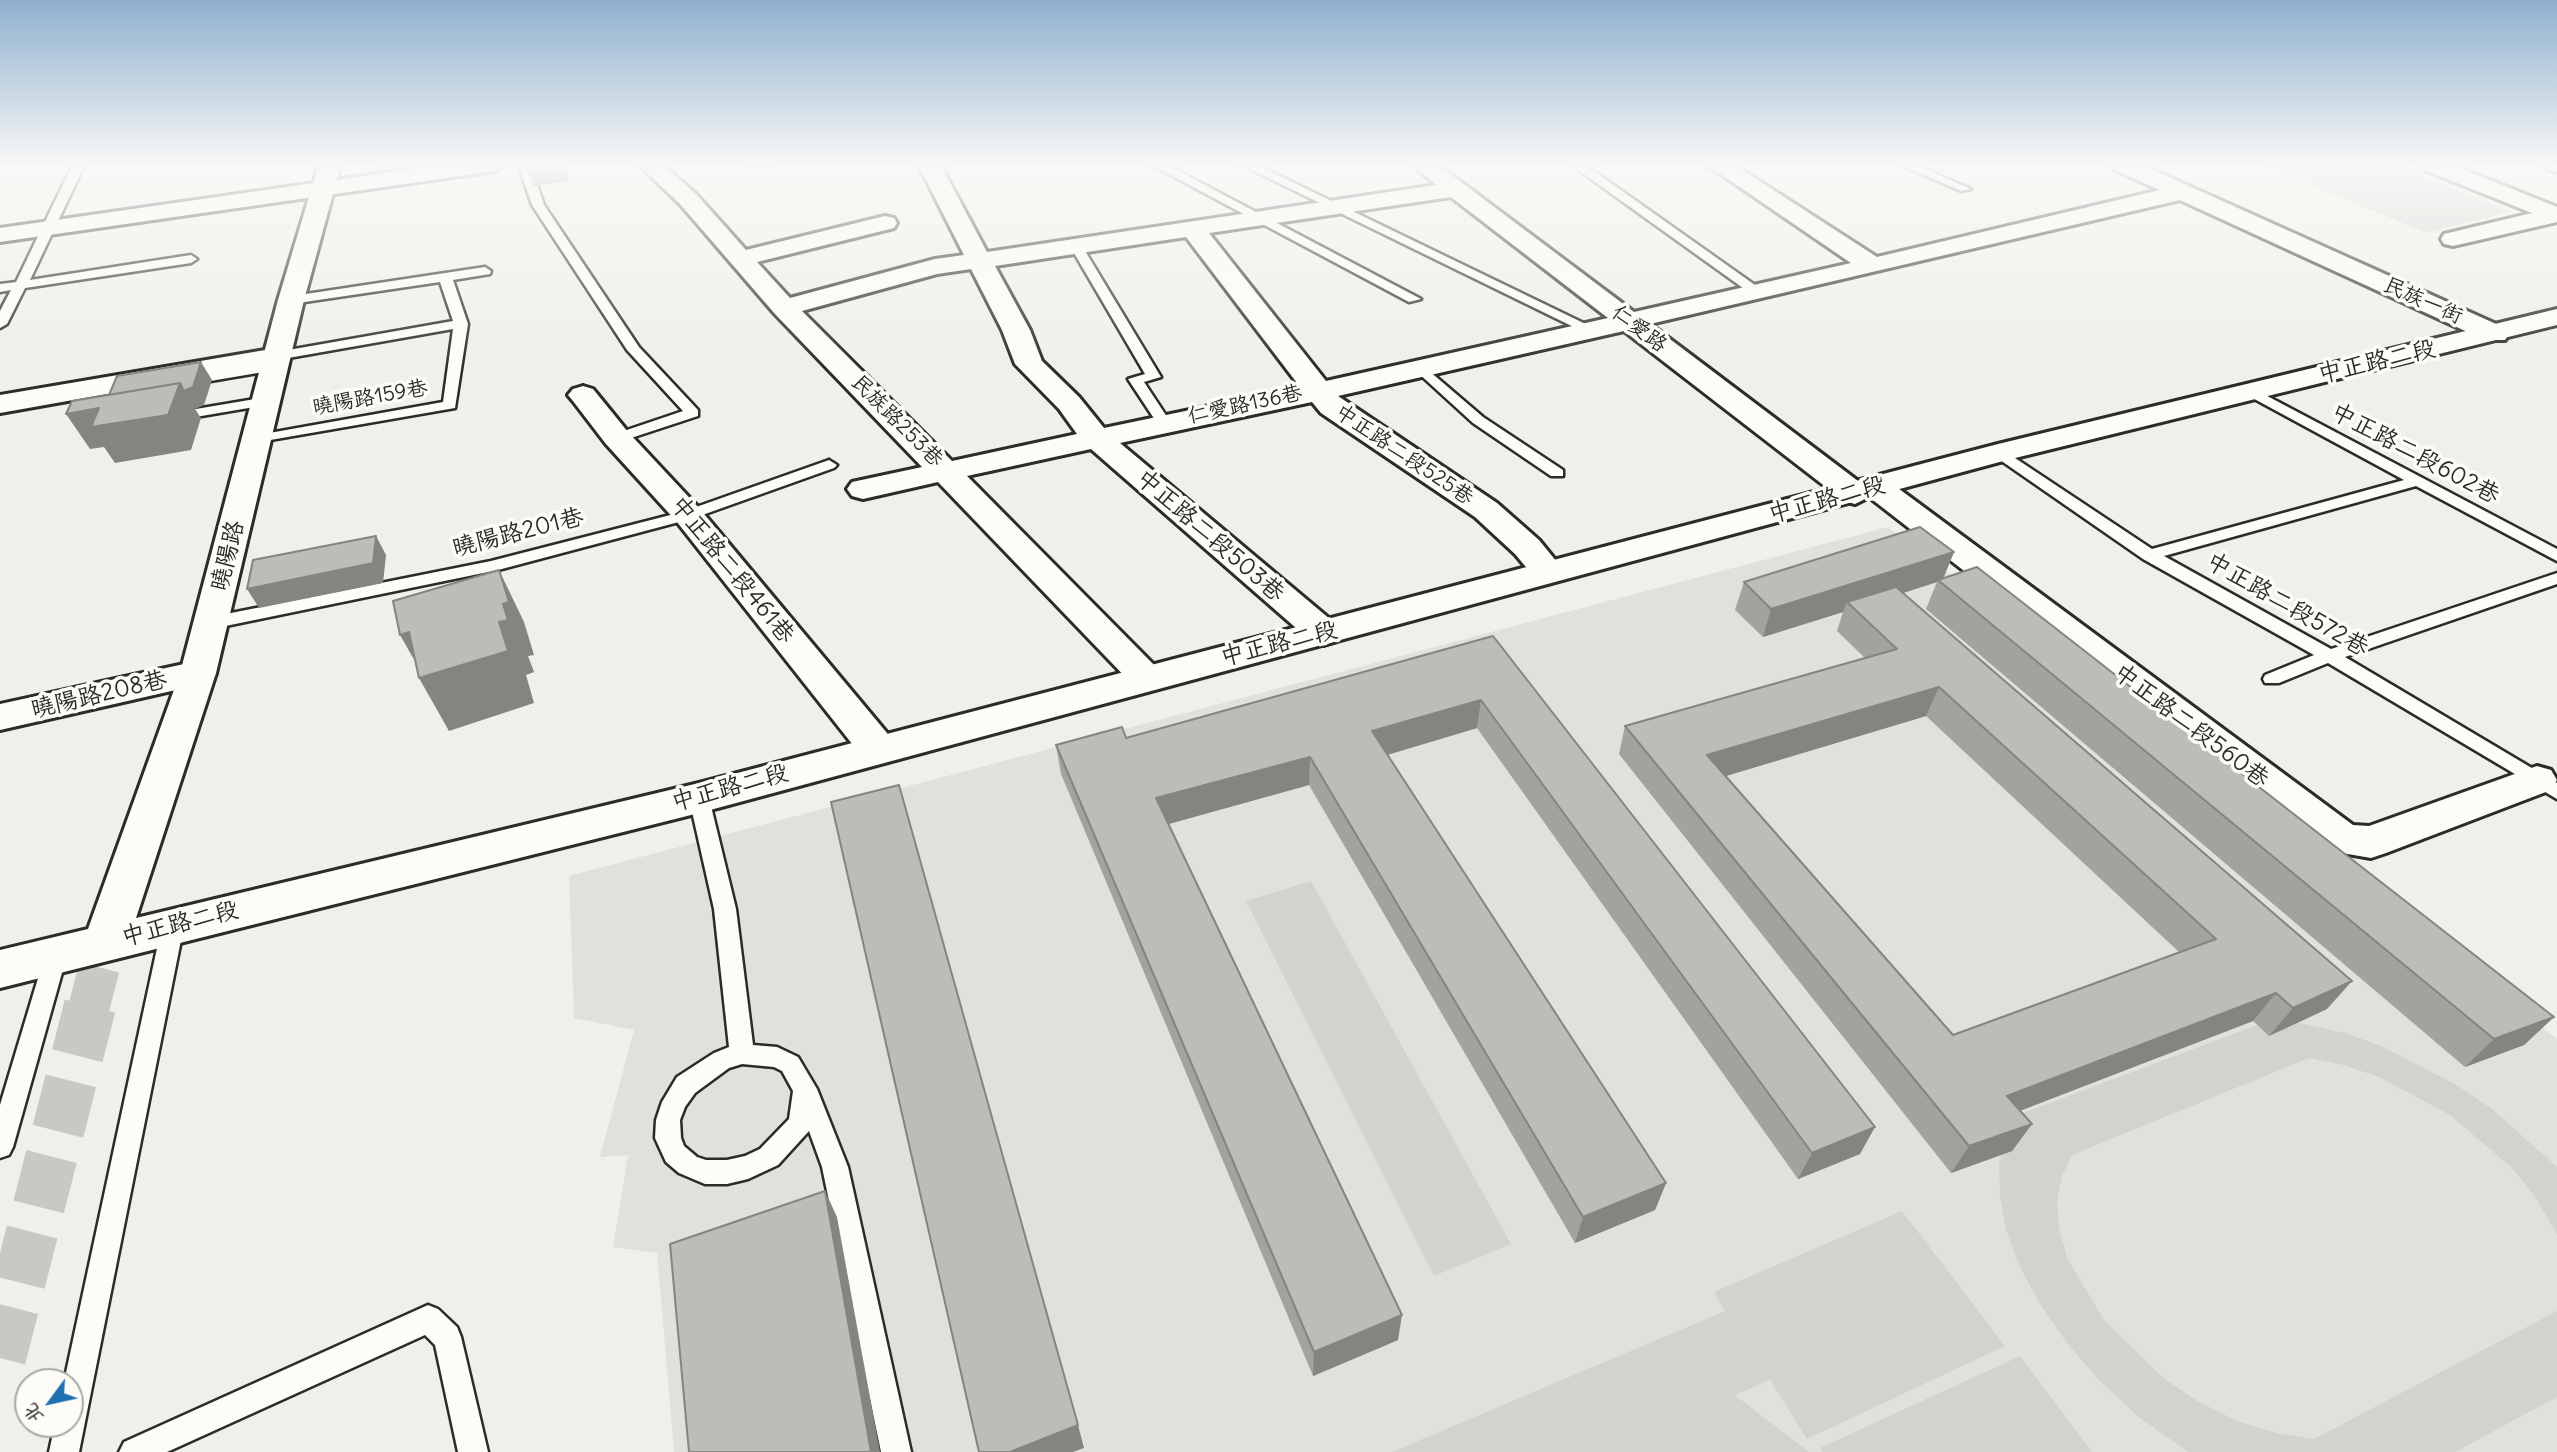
<!DOCTYPE html>
<meta charset="utf-8">
<style>
body{margin:0}
#map{position:relative;width:2557px;height:1452px;overflow:hidden;background:#f0efeb;font-family:Delius,"LXGW WenKai TC",sans-serif}
canvas{display:block}
.north{position:absolute;left:14px;top:1368px;width:70px;height:70px;box-sizing:border-box;background:#fdfcf7;border:2px solid #a9a8a5;border-radius:50%;rotate:237deg;font-size:19px;font-weight:700;line-height:28px;text-align:center;color:#2b2b2b}
.north::after{content:'';display:block;margin:auto;width:24px;height:32px;background:#1f6fb2;clip-path:polygon(50% 0,100% 100%,50% 72%,0 100%)}
</style>
<div id="map">
<canvas width="2557" height="1452"></canvas>
<div class="north">北</div>
</div>
<script>
const context = document.querySelector('canvas').getContext('2d');
context.lineJoin = 'round';
function paint(path, color) {
  context.fillStyle = color;
  context.fill(path, 'evenodd');
}
function toPath(rows) {
  const path = new Path2D();
  for (const r of rows) {
    path.moveTo(r[0], r[1]);
    for (let i = 2; i < r.length; i += 2) path.lineTo(r[i], r[i + 1]);
  }
  return path;
}
function trace(path, color, width, dash) {
  context.strokeStyle = color;
  context.lineWidth = width;
  context.lineCap = dash ? 'butt' : 'round';
  context.setLineDash(dash || []);
  context.stroke(path);
}
function label(font, color, halo, rows, align = 'center') {
  context.font = font + ' Delius,"LXGW WenKai TC",sans-serif';
  context.lineWidth = 7;
  context.setLineDash([]);
  context.textBaseline = 'middle';
  context.strokeStyle = halo;
  context.fillStyle = color;
  for (const [text, x, y, turn = 0] of rows) {
    context.save();
    context.translate(x, y);
    context.rotate((+turn || 0) * Math.PI / 180);
    context.textAlign = isNaN(turn) ? turn : align;
    if (halo) context.strokeText(text, 0, 0);
    context.fillText(text, 0, 0);
    context.restore();
  }
}
paint(toPath([
 [1888,527,2557,1039,2557,1452,674,1452,657,1253,613,1247,628,1155,600,1157,634,1030,574,1018,569,876]
]), '#e1e0dc');
paint(toPath([
 [2260,164,2396,164,2510,212,2427,233],
 [1311,881,1511,1244,1434,1276,1246,901],
 [2276,1018,2345,1033,2381,1046,2453,1083,2492,1109,2557,1167,2557,1234,2534,1195,2511,1167,2450,1115,2379,1077,2343,1065,2309,1058,2072,1155,2062,1176,2057,1201,2059,1228,2067,1258,2104,1320,2163,1378,2199,1402,2237,1421,2276,1433,2314,1439,2557,1311,2557,1397,2455,1452,2188,1452,2140,1418,2100,1381,2067,1343,2040,1304,2019,1265,2006,1230,2000,1197,1999,1166,2004,1138,2018,1115],
 [1902,1211,2005,1346,1807,1439,1770,1380,1735,1395,1809,1452,1392,1452,1725,1311,1714,1292],
 [2020,1356,2092,1452,1823,1452,1820,1448]
]), '#d3d2cf');
trace(toPath([
 [89,1007,106,942]
]), '#c9c8c5', 41, [41, 21]);
trace(toPath([
 [0,1358,90,1006]
]), '#c9c8c5', 52, [52, 26]);
const service = toPath([
 [73,164,85,164,30,280,191,255,197,259,191,263,25,288,7,324,0,328,0,311,11,290,0,292,0,284,16,282,73,164],
 [518,164,530,164,544,205,639,347,698,410,698,416,622,441,612,441,612,435,683,411,627,350,532,205,518,164],
 [1150,164,1165,164,1421,299,1409,302,1150,164],
 [1240,164,1255,164,1600,331,1588,334,1240,164],
 [1570,164,1584,164,1762,290,1750,293,1570,164],
 [1898,164,1914,164,1971,189,1961,191,1898,164],
 [1072,243,1082,246,1161,377,1144,382,1171,423,1169,426,1159,426,1128,379,1145,374,1070,246,1072,243],
 [485,267,491,271,490,274,453,280,468,324,455,408,253,443,253,437,258,435,443,402,453,329,277,360,270,356,277,352,453,321,440,282,291,304,284,300,286,297,485,267],
 [276,362,283,366,281,369,187,385,180,381,187,377,276,362],
 [1421,364,1483,417,1563,470,1563,476,1551,476,1473,423,1416,371,1414,368,1421,364],
 [2252,388,2557,549,2557,561,2416,486,2164,556,2331,649,2557,573,2557,584,2345,657,2557,783,2557,799,2328,663,2279,683,2265,683,2263,679,2265,675,2314,655,2143,559,1990,453,1998,448,2003,450,2152,549,2404,480,2247,395,2245,392,2252,388],
 [267,397,274,401,272,404,172,421,165,417,172,413,267,397],
 [829,460,837,465,834,468,694,518,498,570,211,629,202,623,211,617,491,561,682,512,829,460],
 [699,791,706,793,709,798,736,909,753,1045,777,1047,798,1057,817,1089,848,1167,911,1452,881,1452,822,1167,809,1131,778,1165,748,1179,727,1184,705,1184,679,1173,666,1162,655,1138,656,1120,662,1102,677,1077,714,1053,729,1047,714,909,689,798,692,793,699,791],
 [742,1064,774,1067,782,1071,793,1091,789,1119,760,1149,745,1156,727,1160,706,1160,697,1157,684,1146,681,1138,680,1120,685,1107,695,1093,729,1068,742,1064],
 [173,916,181,919,184,925,79,1452,49,1452,55,1424,70,1424,70,1382,64,1382,162,925,165,919,173,916],
 [56,946,64,949,67,955,13,1147,9,1155,0,1158,0,1105,45,955,48,949,56,946],
 [428,1305,438,1309,457,1327,461,1337,488,1452,458,1452,435,1345,425,1335,167,1452,119,1452,124,1442,428,1305]
]);
const minor = toPath([
 [447,164,506,164,495,171,0,242,0,228,447,164],
 [638,164,662,164,696,194,746,250,885,216,894,218,897,223,894,228,757,262,790,298,935,259,964,255,918,164,940,164,987,252,1436,185,1412,164,1437,164,1634,312,1851,263,1706,164,1733,164,1877,257,2160,190,2113,169,2110,164,2140,164,2505,328,2509,334,2505,340,2485,340,2180,200,1650,324,1862,484,1876,477,1887,480,2353,825,2369,826,2537,766,2551,770,2557,780,2551,790,2386,853,2371,858,2330,851,2300,832,1869,497,1855,504,1844,501,1624,331,1338,396,1497,503,1539,540,1565,572,1560,579,1548,583,1536,579,1515,554,1475,517,1321,413,1312,402,1120,443,1337,625,1342,633,1337,641,1324,645,1311,641,1091,449,967,476,1166,677,1160,686,1147,689,1134,686,938,482,863,499,852,496,847,489,852,482,922,467,775,314,680,204,638,164],
 [1451,197,1608,318,1326,381,1209,233,1451,197],
 [1186,237,1300,387,1104,428,1079,397,1042,361,1030,330,995,266,1186,237],
 [971,269,1002,330,1015,364,1059,409,1077,434,952,461,802,311,937,274,971,269],
 [2419,164,2450,164,2557,207,2557,222,2453,246,2444,244,2441,239,2444,234,2532,213,2422,169,2419,164],
 [2544,164,2557,164,2557,172,2547,169,2544,164],
 [277,348,287,350,291,356,287,362,0,413,0,395,277,348],
 [583,386,593,389,628,432,699,508,892,739,898,749,892,759,878,763,864,759,677,522,606,444,573,401,568,395,573,389,583,386],
 [198,661,211,664,216,673,211,682,0,730,0,704,198,661]
]);
const tertiary = toPath([
 [319,164,341,164,304,300,216,673,136,918,699,783,1998,444,2557,309,2557,325,2007,460,699,813,0,988,0,950,88,929,180,673,278,300,319,164]
]);
trace(service, '#2b2b2b', 5);
trace(minor, '#2b2b2b', 6);
trace(tertiary, '#2b2b2b', 6);
paint(service, '#fdfcf7');
paint(minor, '#fdfcf7');
paint(tertiary, '#fdfcf7');
paint(toPath([
 [381,164,431,164,431,165,394,170,382,167],
 [1954,552,1943,579,2554,1017,2524,1045,2465,1067,1926,609,1937,582,1903,593,2327,1009,2269,1036,2253,1021,2020,1111,2032,1124,2012,1151,1951,1173,1619,754,1625,726,1865,658,1837,631,1843,612,1763,637,1735,610,1744,582],
 [1926,716,2179,952,1953,1035,1726,776],
 [1493,636,1860,1154,1798,1179,1477,728,1387,755,1666,1183,1655,1210,1575,1243,1309,785,1168,824,1398,1340,1313,1376,1061,774,1056,745,1126,738]
]), '#a3a29e');
paint(toPath([
 [391,164,431,164,431,165,394,170],
 [566,164,569,181,534,186,528,171],
 [746,164,785,164,747,170],
 [201,362,212,380,204,405,195,409,201,418,191,450,115,463,104,447,90,449,66,414,180,383],
 [376,536,386,555,383,583,259,608,247,589],
 [1954,552,1942,581,1938,580,1937,582,1854,609,1847,602,1843,612,1763,637,1771,609],
 [499,570,524,622,534,655,528,656,534,672,526,675,534,703,449,731,419,678,424,677,400,635,409,632,499,622,503,604],
 [1939,687,1926,716,1699,784,1707,755],
 [1481,700,1477,728,1370,760,1372,731],
 [1310,757,1309,785,1158,827,1156,798],
 [2352,981,2327,1009,2269,1036,2293,1008],
 [2276,993,2253,1021,1988,1123,2007,1096],
 [2554,1017,2524,1045,2465,1067,2494,1039],
 [2032,1124,2012,1151,1951,1173,1969,1146],
 [1875,1127,1860,1154,1798,1179,1812,1153],
 [1666,1183,1655,1210,1575,1243,1583,1217],
 [825,1191,837,1217,880,1452,871,1452],
 [1402,1315,1398,1340,1313,1376,1314,1352],
 [1078,1425,1084,1448,1073,1452,1010,1452]
]), '#848481');
const building = toPath([
 [527,164,563,164,563,165,528,171,527,164],
 [201,362,193,387,184,391,180,383,109,395,117,376,201,362],
 [180,383,168,415,91,427,99,408,66,414,72,401,180,383],
 [1920,527,1954,552,1771,609,1744,582,1920,527],
 [376,536,373,563,247,589,253,560,376,536],
 [1977,567,2554,1017,2494,1039,1938,580,1977,567],
 [499,570,509,602,503,604,508,620,499,622,508,651,419,678,409,632,400,635,393,601,499,570],
 [1896,587,2352,981,2293,1008,2276,993,2007,1096,2032,1124,1969,1146,1625,726,1897,649,1847,602,1896,587],
 [1939,687,2216,939,1953,1035,1707,755,1939,687],
 [1493,636,1875,1127,1812,1153,1481,700,1372,731,1666,1183,1583,1217,1310,757,1156,798,1402,1315,1314,1352,1056,745,1122,727,1126,738,1493,636],
 [899,785,1078,1425,1010,1452,979,1452,831,802,899,785],
 [825,1191,871,1452,689,1452,670,1244,825,1191]
]);
paint(building, '#bdbcb8');
trace(building, '#848481', 2);
const sky = context.createLinearGradient(0, 0, 0, 367);
sky.addColorStop(0, '#8fb0ce');
sky.addColorStop(0.45, '#f8f8f6');
sky.addColorStop(1, '#f8f8f600');
context.fillStyle = sky;
context.fillRect(0, 0, 2557, 367);
label('21px', '#2b2b2b', '#fdfcf7', [
 ["民族一街",2423,301,24],
 ["仁愛路",1639,329,37],
 ["曉陽路159巷",370,398,-10],
 ["仁愛路136巷",1245,405,-12],
 ["民族路253巷",897,421,45],
 ["中正路二段525巷",1404,455,34]
]);
label('24px', '#2b2b2b', '#fdfcf7', [
 ["中正路二段",2377,362,-13],
 ["中正路二段602巷",2415,454,28],
 ["中正路二段",1827,500,-15],
 ["曉陽路201巷",518,533,-14],
 ["中正路二段503巷",1210,536,41],
 ["曉陽路",228,556,-76],
 ["中正路二段461巷",732,570,51],
 ["中正路二段572巷",2287,605,30],
 ["中正路二段",1279,644,-14],
 ["曉陽路208巷",99,695,-13],
 ["中正路二段560巷",2191,726,37],
 ["中正路二段",730,788,-15],
 ["中正路二段",180,924,-14]
]);
</script>
